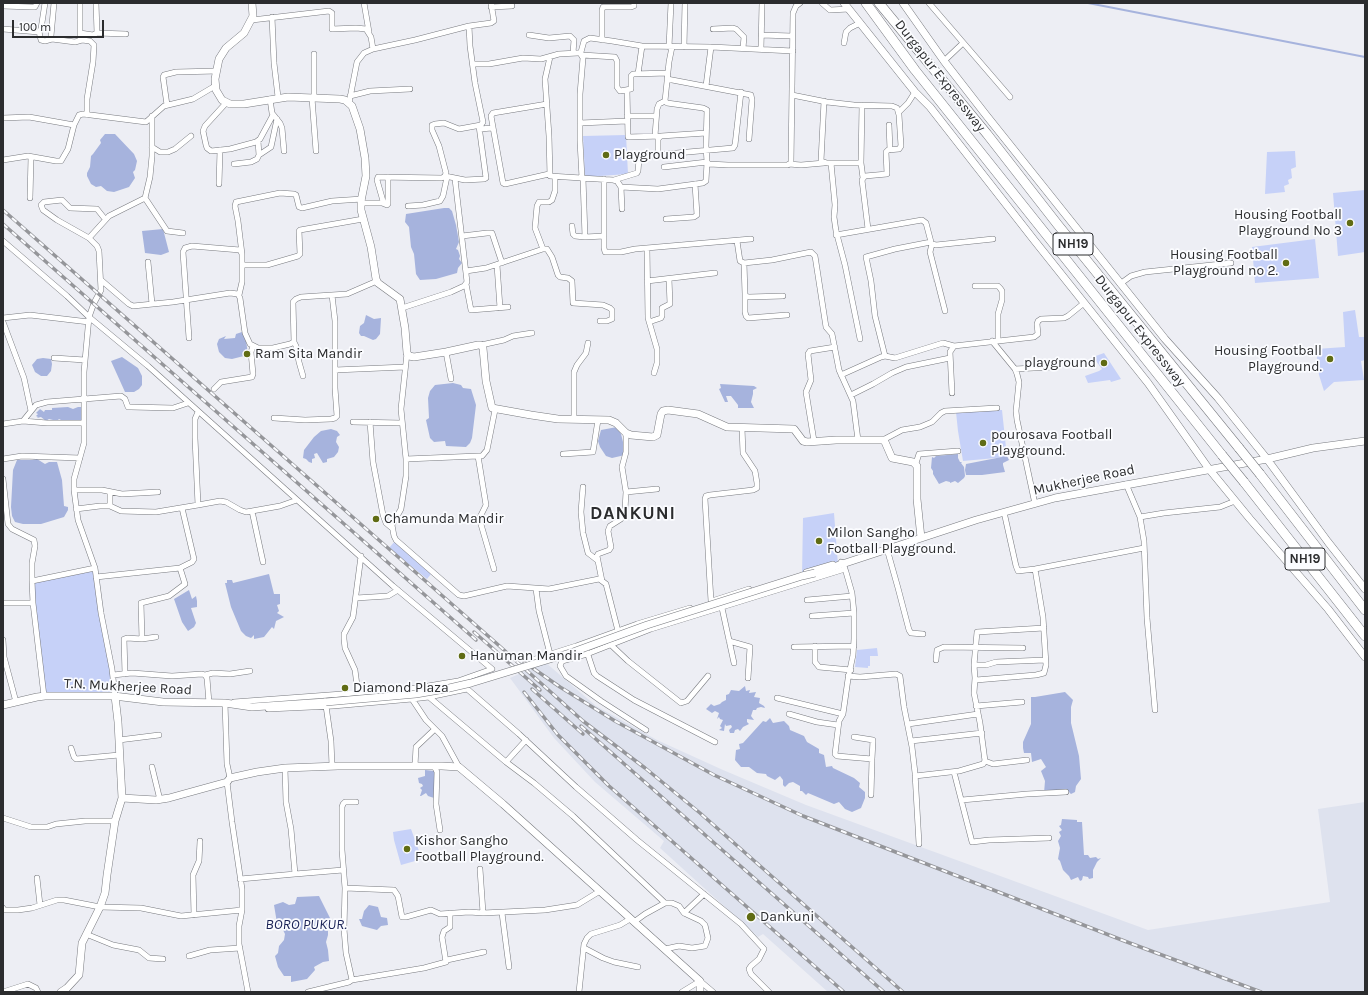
<!DOCTYPE html>
<style>
body{margin:0}
#map{position:relative;width:1368px;height:995px;overflow:hidden;background:#edeef4;font-family:Karla,sans-serif}
canvas{display:block}
.frame{position:absolute;inset:0;border:4px solid #2b2c2e;pointer-events:none}
.scale{position:absolute;left:12px;top:20px;width:92px;height:18px;box-sizing:border-box;border:2px solid #2b2c2e;border-top:0;padding-left:5px;font-size:12px;line-height:14px;white-space:nowrap;color:#2b2c2e;-webkit-text-stroke:3px #fbfcff;paint-order:stroke}
</style>
<div id="map">
<canvas width="1368" height="995"></canvas>
<div class="frame"></div>
<div class="scale">100 m</div>
</div>
<script>
const context = document.querySelector('canvas').getContext('2d');
context.lineJoin = 'round';
function paint(path, color) {
  context.fillStyle = color;
  context.fill(path, 'evenodd');
}
function toPath(rows) {
  const path = new Path2D();
  for (const r of rows) {
    path.moveTo(r[0], r[1]);
    for (let i = 2; i < r.length; i += 2) path.lineTo(r[i], r[i + 1]);
  }
  return path;
}
function trace(path, color, width, dash) {
  context.strokeStyle = color;
  context.lineWidth = width;
  context.lineCap = dash ? 'butt' : 'round';
  context.setLineDash(dash || []);
  context.stroke(path);
}
function label(font, color, halo, rows, align = 'center') {
  context.font = font + ' Karla,sans-serif';
  context.lineWidth = 3.5;
  context.setLineDash([]);
  context.textBaseline = 'middle';
  context.strokeStyle = halo;
  context.fillStyle = color;
  for (const [text, x, y, turn = 0] of rows) {
    context.save();
    context.translate(x, y);
    context.rotate((+turn || 0) * Math.PI / 180);
    context.textAlign = isNaN(turn) ? turn : align;
    if (halo) context.strokeText(text, 0, 0);
    context.fillText(text, 0, 0);
    context.restore();
  }
}
paint(toPath([
 [545,662,596,706,657,740,723,770,806,805,1148,930,1330,902,1318,809,1365,802,1365,992,828,992,763,934,758,937,660,848,664,841,595,782,554,738,510,678]
]), '#dee2ee');
paint(toPath([
 [626,135,628,174,585,177,583,136],
 [1295,151,1296,167,1291,169,1292,178,1288,180,1289,184,1284,186,1285,192,1265,194,1267,152],
 [1365,190,1365,252,1338,256,1333,193],
 [1315,239,1319,278,1255,283,1252,247],
 [1355,310,1359,337,1365,337,1365,360,1361,361,1364,380,1334,382,1324,391,1319,375,1316,349,1345,347,1343,312],
 [1104,353,1121,379,1111,382,1110,380,1088,383,1085,376,1099,371,1102,369,1093,357],
 [1002,410,1007,457,963,461,958,431,956,412],
 [834,513,838,565,802,576,803,518],
 [395,541,431,574,427,579,389,548],
 [95,568,114,696,44,696,32,581],
 [877,648,878,656,870,656,870,666,868,666,868,668,855,667,857,650],
 [411,829,422,859,401,865,394,840,393,832]
]), '#c6d1f8');
paint(toPath([
 [105,134,115,134,134,154,137,161,135,170,133,172,135,178,129,187,114,192,107,191,101,186,96,187,91,184,87,176,87,173,90,167,91,156,93,154,101,143,100,140],
 [444,208,449,208,452,211,456,225,459,242,456,249,458,250,460,256,459,259,462,263,458,268,457,273,436,279,420,280,416,274,414,254,411,247,409,227,405,222,406,214],
 [163,229,169,252,161,255,145,253,142,231],
 [366,315,374,319,381,318,380,334,376,339,373,340,364,336,361,336,359,333,360,326,364,323],
 [242,332,246,340,248,355,232,359,225,358,219,352,217,344,219,339,226,336,224,339,235,338,236,334],
 [122,357,138,368,142,376,142,385,139,389,134,392,125,392,111,361],
 [43,358,51,359,52,364,51,371,47,376,41,376,35,372,32,365,37,359],
 [453,383,461,385,463,388,471,389,476,405,472,438,470,443,466,447,446,446,445,441,434,442,430,438,426,420,429,418,428,398,430,391,435,385],
 [720,384,754,386,757,388,753,390,753,394,751,402,754,408,738,408,738,405,731,396,726,396,728,402,725,402,719,389,721,388],
 [68,407,73,409,78,407,81,407,83,419,80,421,63,421,59,419,58,420,59,422,56,423,53,420,49,419,46,421,41,417,37,418,38,417,36,416,38,414,36,413,40,409,44,412,45,410,52,410,52,408],
 [617,427,621,434,624,446,625,455,612,458,606,456,600,447,598,441,601,430],
 [331,429,337,431,340,435,337,437,336,442,339,447,338,452,334,457,327,459,327,462,323,463,317,453,314,454,315,458,312,459,312,463,309,462,306,459,303,458,304,450,314,437,321,431],
 [958,454,958,458,960,462,962,462,961,463,964,467,965,476,964,478,958,483,955,481,950,483,950,482,946,481,939,484,933,474,933,471,931,468,932,457,934,458,936,456],
 [1007,456,1009,460,1003,463,1003,465,1005,472,982,475,966,475,965,470,966,464],
 [37,459,45,464,49,462,57,462,62,480,64,506,68,507,68,510,64,517,41,524,23,524,15,522,12,516,11,507,13,470,17,460,32,460],
 [269,574,274,594,280,594,280,604,277,605,279,611,277,613,284,617,276,621,274,629,272,627,264,637,254,639,254,635,251,638,246,636,241,631,231,607,225,583,227,583,227,580,232,580,233,583],
 [189,590,192,599,196,596,197,601,197,607,191,608,196,623,194,627,188,631,182,622,174,599],
 [745,686,746,691,750,690,749,693,756,692,754,697,760,698,759,703,764,706,765,708,761,707,757,708,756,710,753,710,751,716,754,720,747,719,747,722,749,724,743,727,740,731,738,729,735,730,734,733,730,733,729,730,732,727,731,725,726,726,725,724,724,731,719,730,722,728,720,726,723,720,720,719,719,717,717,719,719,713,715,711,712,713,706,709,711,704,714,706,720,704,722,702,726,700,726,695,729,694,731,690,739,691],
 [1065,692,1073,700,1071,707,1071,723,1079,756,1081,779,1076,786,1075,792,1071,794,1068,791,1044,793,1045,781,1041,771,1046,767,1041,759,1032,762,1031,753,1024,753,1023,748,1023,742,1031,724,1031,697,1035,697],
 [770,718,773,723,784,721,789,726,790,730,804,736,807,742,819,749,819,753,824,755,826,767,832,766,833,768,854,778,860,783,859,787,865,792,865,798,861,808,852,812,845,809,839,802,834,804,808,793,806,795,802,791,800,791,800,786,793,782,789,783,785,787,783,785,783,780,780,776,775,780,767,776,766,774,757,773,749,767,741,767,735,760,736,750,740,749,739,744,743,743,763,721,766,722],
 [425,770,434,771,436,773,436,797,434,798,428,796,426,793,421,796,420,796,422,790,420,788,423,786,422,784,419,783,418,778,425,776],
 [1062,819,1077,820,1077,822,1082,822,1084,855,1088,855,1090,858,1096,857,1098,859,1101,858,1097,862,1093,870,1093,878,1089,879,1088,877,1083,876,1082,880,1080,881,1078,877,1071,880,1069,876,1063,870,1060,861,1058,859,1060,848,1058,841,1061,836,1059,832,1062,830,1059,826,1061,825],
 [319,896,331,920,328,925,328,935,326,942,328,950,329,961,323,962,314,967,315,970,307,979,291,982,291,976,284,976,278,967,275,956,278,953,279,946,284,940,285,934,281,926,278,925,277,923,274,905,283,902,289,905,295,904,297,897],
 [369,905,378,907,381,917,387,918,388,925,381,926,377,930,362,926,359,919,362,919,364,911]
]), '#a6b3dd');
trace(toPath([
 [1088,3,1365,57]
]), '#a6b3dd', 2);
const street = toPath([
 [54,3,51,36,52,39,75,42,82,40],
 [80,3,80,38,82,40,90,41,94,45,93,62,87,99,87,115],
 [364,3,369,32],
 [822,3,830,10,849,9],
 [929,3,1010,97],
 [3,6,32,7,35,7,37,3],
 [491,7,512,6],
 [272,17,274,63,278,97],
 [252,20,329,11,332,13,332,29,356,28,366,29,371,37,373,49],
 [3,29,39,32,41,29,45,3],
 [713,29,733,28,736,29,744,37,743,48],
 [39,32,41,40,45,41,52,39],
 [80,33,93,35,97,33,96,3],
 [97,33,126,34],
 [529,35,549,38,570,36,574,40,573,53],
 [761,35,792,36],
 [602,40,602,10,603,7,631,7,634,6,634,3],
 [844,43,846,32,850,28,860,23],
 [669,47,671,3],
 [672,47,669,62,665,101,667,103,703,108,707,110,706,146,707,162,709,164,728,165,788,165,791,163,793,13,796,6,800,3],
 [684,47,685,3],
 [761,49,762,3],
 [580,53,583,58,580,94,580,141,582,178],
 [582,55,615,57,617,61,617,87,620,91,631,89,631,76,633,74,668,73],
 [550,57,545,79,549,136,550,176,613,180,617,181,621,187,658,189,703,183,706,181,707,162,664,167],
 [944,61,963,43],
 [473,64,489,64,523,58,541,59,559,54,578,53,581,52,584,41,590,38,612,41,642,46,711,47,793,51],
 [638,74,642,46],
 [667,79,751,95,752,100,749,139],
 [706,86,711,47],
 [627,90,628,137,661,136],
 [792,95,827,102,854,105,892,106,897,108,899,115,901,146,899,149,888,150,886,152,887,174,865,176,862,180,868,229],
 [350,96,370,91,410,89],
 [312,98,316,151],
 [314,98,314,54],
 [270,99,272,113,280,123,282,128,284,151],
 [824,101,821,161,827,163,861,163,863,178],
 [226,103,205,126,203,131,206,145,207,148,211,151,230,149,256,142,260,139,273,115],
 [349,103,357,62,364,53,373,49,415,40,469,26,491,23,494,21,491,3],
 [547,104,493,113,491,116,503,183,505,184,549,174],
 [167,105,163,77,164,75,176,72,217,71],
 [899,112,908,103,915,92],
 [627,116,656,116],
 [3,118,29,117,74,125],
 [580,123,627,121],
 [889,125,890,150],
 [480,129,492,128],
 [655,136,657,109,659,104,665,101],
 [152,147,160,152,168,152,175,149,191,136],
 [259,155,271,147,277,119],
 [658,155,658,139,661,136,706,133],
 [3,160,28,156,56,161,61,161,68,149,74,125,79,115,83,114,146,122,164,106,193,99,215,86],
 [831,163,835,205,834,217,836,231,845,265,860,339],
 [861,163,862,105],
 [234,164,251,162,257,159,259,155,258,141],
 [789,164,801,165,824,163],
 [445,176,465,180,484,179,486,178,479,126],
 [583,178,585,237],
 [604,179,604,248,605,252,621,252,635,249,751,239],
 [614,180,637,173,638,171,639,159,643,156,733,148,735,145,741,92],
 [219,184,220,150],
 [621,187,622,209],
 [30,198,31,157],
 [145,198,167,231,183,233],
 [361,203,382,203,383,201,377,180,378,177,442,178,445,176,446,173,439,146,432,130,432,125,435,124,444,123,459,129,481,125,483,122,475,83,470,46,469,26],
 [382,203,387,205,388,204,388,177],
 [408,206,423,205,440,201,443,196,447,177],
 [666,219,694,217,697,215,695,184],
 [572,226,573,234,575,236,585,237,604,236],
 [836,235,922,220,926,223,931,242,932,244,936,245,993,239],
 [462,236,487,233,492,233,502,263],
 [89,238,109,216,145,198,150,177,152,156,152,116],
 [3,241,67,296,89,317,148,366,393,586,492,669,458,681],
 [737,241,740,261,744,263,772,260,811,252,815,256,826,327,832,334,839,370,853,401,858,440],
 [932,244,930,252,945,311],
 [647,248,648,318,657,349,657,363,654,373],
 [543,249,535,228,537,206,539,202,549,202,552,200,555,191,555,177],
 [242,254,238,221,235,206,236,202,280,193,294,194,296,195,299,207,302,208,332,201,362,199],
 [148,262,152,304],
 [744,263,745,294,746,296,749,297,783,296],
 [242,265,267,265,298,256,300,254,299,231,300,230,363,219],
 [497,265,500,308],
 [466,271,486,268,543,249,547,249,552,257,558,275,560,277,568,278,572,281,573,303,603,305,610,308,612,310,612,319,607,321,600,321],
 [101,280,129,304,133,306,173,302,230,293,238,294,240,298,245,333,250,344,258,348,273,348,290,344,294,342,293,302,296,299,301,297,347,294,377,281],
 [647,281,715,273],
 [466,284,471,310,508,307],
 [1120,284,1131,276,1145,272,1231,263],
 [975,286,998,286,1000,288,1002,291,1002,300,998,314,998,340],
 [745,294,745,312,746,316,748,318,787,315],
 [402,308,451,292,464,286,467,282,455,179],
 [3,318,30,315,89,322],
 [3,322,24,378,31,411],
 [649,322,661,318,662,316,662,308,670,304,669,279],
 [189,338,183,252,185,248,192,246,240,250,242,254,242,282,239,295],
 [992,341,1015,369,1017,374,1019,382,1016,411,1017,420,1035,504],
 [294,342,296,346,299,362,303,376],
 [481,345,504,340,513,336,532,333],
 [446,352,451,379],
 [407,353,401,409,406,459,406,476,401,509,392,525,394,536,396,540,459,595,464,596,507,586,549,589,599,579,602,581,606,584,618,631],
 [885,356,875,316,871,281,866,257,895,249,931,242],
 [54,358,85,360],
 [1015,369,1052,367],
 [335,370,405,367],
 [841,375,881,357,885,356,895,358,943,343,954,346],
 [214,389,221,382,252,377,253,374,251,352,253,346],
 [952,393,950,352,954,346,1034,337,1038,334,1037,324,1038,321,1041,319,1064,318,1068,316,1084,303],
 [851,395,873,384,892,373,906,367,950,358],
 [274,418,305,420,331,419,335,418,337,416,335,388,335,321,332,295],
 [574,419,574,372,577,365,586,353,588,343],
 [23,421,47,423,84,423],
 [353,422,401,423],
 [370,422,373,462,383,515,386,523,392,528],
 [3,424,23,421,36,405,47,402,121,396,125,399,128,407,131,407,173,408,188,403],
 [883,440,902,430,920,427,932,422,941,413,945,411,997,408],
 [814,441,806,392,811,380,808,354,810,351,835,347],
 [563,454,593,452,598,420],
 [478,456,482,456,487,450,495,410],
 [3,459,22,456,80,458],
 [406,459,478,456,486,505,480,517,480,521,494,569],
 [916,463,919,454,958,451],
 [3,479,8,524,12,529,34,540,35,546,32,563,32,581],
 [1126,484,1140,517,1144,541,1147,618,1155,710],
 [583,487,581,512,583,533,588,553,597,560],
 [74,490,102,490,122,494,158,492],
 [626,492,657,489],
 [110,493,110,506],
 [198,505,220,501,226,502,240,510,246,512,252,511,280,506,297,500],
 [76,509,100,506,110,506,121,511,156,512,198,505,195,438,195,419,198,412],
 [252,511,263,562],
 [1004,512,1016,566,1018,571,1035,569,1144,548],
 [1140,517,1164,513,1220,507,1235,501],
 [887,549,898,588,909,630,911,633,923,634],
 [841,562,843,563,846,572,852,593,854,613,854,639,853,655,848,679,843,714,839,721,835,754,837,756,872,759,871,795],
 [95,568,78,520,74,490,74,479,84,443,84,372,89,317,94,303,101,290,99,251,97,246,89,238,57,220,43,210,41,205,44,202,62,200,70,208,97,209,105,219],
 [1035,569,1043,617,1046,665,1044,673,1036,675,976,680,975,678,974,665,977,632,1044,628],
 [806,572,833,564],
 [96,577,180,568,192,562,194,559,182,508],
 [602,581,597,556,598,554,609,550,611,547,608,531,610,526,621,519,624,515,625,510,626,492,622,467,626,452,626,433],
 [536,589,539,611,550,654],
 [356,598,388,596,398,590],
 [807,600,852,596],
 [711,601,705,499,706,496,710,495,753,490,757,488,757,483,755,471,743,453,742,428],
 [712,601,749,589],
 [3,603,33,603,44,696],
 [33,603,32,581,95,568,101,613,112,669,115,696],
 [722,608,734,663],
 [812,616,854,613],
 [142,639,141,603,169,596,185,584,180,568],
 [3,640,4,657,16,702],
 [729,641,750,647,748,678],
 [610,644,628,661,681,703,687,701,708,676],
 [815,646,815,662,819,667,851,670],
 [794,647,854,646],
 [587,652,594,673,597,676,634,700,715,742],
 [936,660,937,650,944,647,1023,648],
 [529,661,576,646,637,624,690,608],
 [974,665,986,665,996,662,1045,660],
 [125,674,124,639,127,638,142,639,156,637],
 [113,675,132,673,172,676,202,674,205,675,207,678,209,703],
 [205,675,213,673,230,674,250,671],
 [848,676,860,677,896,674,900,676,904,707,912,747,915,773,919,844],
 [358,693,355,670,345,648,344,639,344,634,353,617,361,556],
 [429,697,506,762,534,783,573,816,665,903,672,903,679,906,684,913],
 [777,698,843,714],
 [412,699,426,720,442,736,459,767],
 [234,702,410,689,458,681,519,734,576,787,637,840,741,924,764,949,759,959,751,966,749,969,751,974,769,992],
 [225,703,227,764,230,778],
 [326,706,331,741,332,766],
 [976,706,1022,702],
 [268,709,333,706,412,699,429,697,467,689],
 [789,714,817,722,838,725],
 [908,724,978,714],
 [646,730,601,701,566,676,560,666,562,661,587,654,651,629,845,569],
 [854,737,873,740,872,759],
 [119,740,159,735],
 [911,741,982,733],
 [71,748,74,757,76,759,119,755],
 [985,761,993,764,1027,760],
 [506,762,526,740],
 [415,766,416,747,435,729],
 [434,766,437,772,436,804,440,830],
 [152,767,160,800],
 [285,768,286,802,291,829,295,874,343,870],
 [954,772,972,842,989,840,1049,838],
 [915,776,959,771,983,764,985,761,980,723,974,693,975,678],
 [962,800,1027,794,1066,792],
 [356,802,345,802,343,804,342,807,342,850,345,888,394,890,398,896,402,917,406,917,431,910,440,914,469,912,483,913,545,910,577,905,600,891],
 [3,818,31,827,47,827,56,824,85,821,115,821],
 [480,869,483,913],
 [37,878,40,905],
 [240,879,295,874],
 [3,908,4,910,18,910,32,908,57,900,64,900,100,907,141,908,181,916,242,910,242,889,232,822,227,782],
 [242,910,239,926,239,944,248,992],
 [502,913,509,967],
 [194,915,193,875,199,861,200,841],
 [634,922,645,914,665,903],
 [86,934,113,945,139,950,149,958,163,959],
 [584,948,603,958,614,962,638,967],
 [665,949,679,946,692,948,705,946,708,938,705,925,701,921,684,913,704,894],
 [189,956,210,950,240,948],
 [447,960,484,952],
 [352,980,424,968,446,962,442,937,444,931,450,927,450,913],
 [3,992,28,984,36,988,38,992],
 [308,992,349,982,352,980,346,953,344,929,345,888],
 [579,992,584,944,587,938,591,934,620,925,630,919],
 [682,992,700,981,713,992]
]);
const secondary = toPath([
 [252,3,253,16,244,33,226,48,219,59,215,79,216,90,222,100,230,104,244,104,288,97,340,99,345,100,352,106,360,129,365,158,366,176,361,201,361,210,371,247,376,279,378,283,400,299,405,328,407,353,409,356,414,357,446,352,478,345,481,345,483,348,486,381,492,408,531,415,558,419,609,420,616,423,626,433,631,435,653,437,657,435,661,414,663,411,668,410,698,414,727,427,794,429,803,441,807,442,836,440,883,440,885,442,892,458,913,462,917,466,917,499,921,538],
 [844,3,915,92,930,107,1034,240,1148,383,1209,469,1250,519,1328,609,1365,657],
 [903,3,944,61,986,115,1165,339,1218,398,1267,459,1328,542,1365,589],
 [815,573,976,520,1055,498,1267,459,1313,448,1365,441],
 [3,705,37,697,45,696,114,696,163,702,225,703,252,707,326,702],
 [122,798,156,800,169,798,227,782,230,778,257,772,285,768,338,766,442,766,459,767,503,804,700,981,700,992],
 [61,992,67,988,79,975,82,943,100,907,105,893,107,875,115,821,122,798,118,722,115,696]
]);
const highway = toPath([
 [866,3,915,70,1222,455],
 [879,3,987,134,1058,225,1239,448],
 [1260,474,1365,610],
 [1244,482,1365,636]
]);
trace(street, '#787a7f', 6);
trace(secondary, '#787a7f', 8);
trace(highway, '#787a7f', 10);
trace(street, '#fff', 5);
trace(secondary, '#fff', 7);
trace(highway, '#fff', 9);
const rail = toPath([
 [3,210,495,642,583,721,645,768,700,813,903,992],
 [3,224,476,640],
 [474,632,540,690],
 [524,662,560,687,615,721,714,775,803,816,1127,942,1261,992],
 [532,689,583,734],
 [524,692,558,735,609,786,844,992],
 [581,726,884,992]
]);
trace(rail, '#95969a', 3.5);
trace(rail, '#fbfcff', 2, [6]);
const secondaryBridge = toPath([
 [326,702,416,694,445,689,471,683,573,652,647,625,802,576,815,573]
]);
const highwayBridge = toPath([
 [1239,448,1260,474],
 [1222,455,1244,482]
]);
trace(secondaryBridge, '#787a7f', 8, []);
trace(highwayBridge, '#787a7f', 10, []);
trace(secondaryBridge, '#fff', 7);
trace(highwayBridge, '#fff', 9);
for (const [x, y, r, color] of [
 [606,155,4,"#606c14"],
 [1350,223,4,"#606c14"],
 [1286,263,4,"#606c14"],
 [247,354,4,"#606c14"],
 [1330,359,4,"#606c14"],
 [1104,363,4,"#606c14"],
 [983,443,4,"#606c14"],
 [376,519,4,"#606c14"],
 [819,541,4,"#606c14"],
 [462,656,4,"#606c14"],
 [345,688,4,"#606c14"],
 [407,849,4,"#606c14"],
 [751,917,5,"#606c14"]
]) {
  const dot = new Path2D();
  dot.arc(x, y, r, 0, 2 * Math.PI);
  context.fillStyle = color;
  context.fill(dot);
  trace(dot, '#fbfcff', 1.5);
}
for (const [x, y, w] of [
 [1073,244,40],
 [1305,559,40]
]) {
  const box = new Path2D();
  box.roundRect(x - w / 2, y - 11, w, 22, 3);
  context.fillStyle = '#fbfcff';
  context.fill(box);
  trace(box, '#2b2c2e', 1);
}
label('bold 13px', '#2b2c2e', null, [
 ["NH19",1073,244],
 ["NH19",1305,559]
]);
label('14px', '#2b2c2e', '#fbfcff', [
 ["Durgapur Expressway",940,76,52],
 ["Durgapur Expressway",1140,331,52],
 ["Mukherjee Road",1084,480,-12],
 ["T.N. Mukherjee Road",128,687,3]
]);
label('14px', '#2b2c2e', '#fbfcff', [
 ["Playground",614,155],
 ["Housing Football",1342,215,"right"],
 ["Playground No 3",1342,231,"right"],
 ["Housing Football",1278,255,"right"],
 ["Playground no 2.",1278,271,"right"],
 ["Housing Football",1322,351,"right"],
 ["Playground.",1322,367,"right"],
 ["Ram Sita Mandir",255,354],
 ["playground",1096,363,"right"],
 ["pourosava Football",991,435],
 ["Playground.",991,451],
 ["Chamunda Mandir",384,519],
 ["Milon Sangho",827,533],
 ["Football Playground.",827,549],
 ["Hanuman Mandir",470,656],
 ["Diamond Plaza",353,688],
 ["Kishor Sangho",415,841],
 ["Football Playground.",415,857],
 ["Dankuni",760,917]
], 'left');
label('italic 15px', '#1c2457', '#fbfcff', [
 ["BORO PUKUR.",306,925]
]);
context.letterSpacing = '1px';
label('bold 18px', '#2b2c2e', '#fbfcff', [
 ["DANKUNI",633,514]
]);
context.letterSpacing = '0px';
</script>
